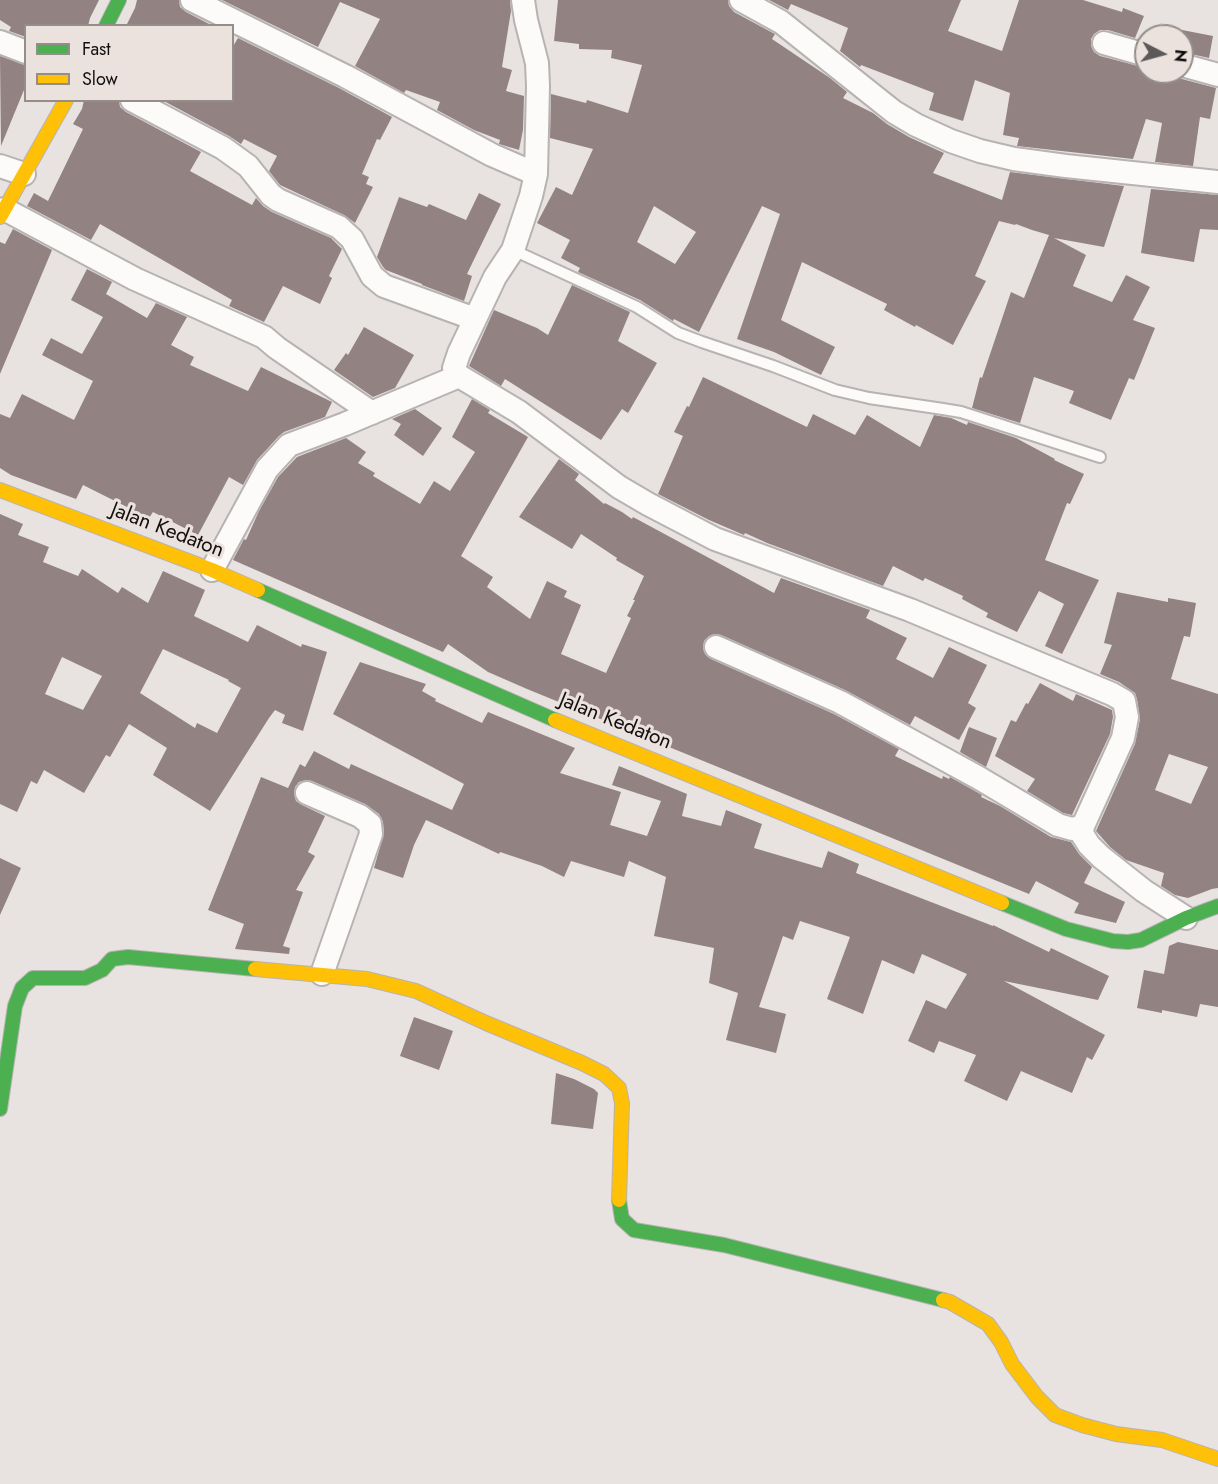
<!DOCTYPE html>
<style>
body{margin:0}
#map{position:relative;width:1218px;height:1484px;overflow:hidden;background:#e8e3e1;font-family:Jost,sans-serif}
canvas{display:block}
.legend{position:absolute;left:24px;top:24px;width:210px;height:78px;box-sizing:border-box;background:#ebe2de;border:2px solid #948e8b;margin:0;padding:8px 10px;list-style:none;font-size:18px;color:#120f0e}
.legend li{display:flex;align-items:center;gap:12px;height:30px}
.legend b{width:30px;border:2px solid #948e8b}
.north{position:absolute;left:1134px;top:24px;width:60px;height:60px;box-sizing:border-box;background:#ebe2de;border:2px solid #948e8b;border-radius:50%;rotate:96deg;font-size:16px;font-weight:700;line-height:24px;text-align:center;color:#120f0e}
.north::after{content:'';display:block;margin:auto;width:21px;height:27px;background:#5d5958;clip-path:polygon(50% 0,100% 100%,50% 72%,0 100%)}
</style>
<div id="map">
<canvas width="1218" height="1484"></canvas>
<ul class="legend">
<li><b style="height:8px;background:#4caf50"></b>Fast</li>
<li><b style="height:8px;background:#ffc107"></b>Slow</li>
</ul>
<div class="north">N</div>
</div>
<script>
const context = document.querySelector('canvas').getContext('2d');
context.lineJoin = 'round';
function paint(path, color) {
  context.fillStyle = color;
  context.fill(path, 'evenodd');
}
function toPath(rows) {
  const path = new Path2D();
  for (const r of rows) {
    path.moveTo(r[0], r[1]);
    for (let i = 2; i < r.length; i += 2) path.lineTo(r[i], r[i + 1]);
  }
  return path;
}
function trace(path, color, width, dash) {
  context.strokeStyle = color;
  context.lineWidth = width;
  context.lineCap = dash ? 'butt' : 'round';
  context.setLineDash(dash || []);
  context.stroke(path);
}
function label(font, color, halo, rows, align = 'center') {
  context.font = font + ' Jost,sans-serif';
  context.lineWidth = 6;
  context.setLineDash([]);
  context.textBaseline = 'middle';
  context.strokeStyle = halo;
  context.fillStyle = color;
  for (const [text, x, y, turn = 0] of rows) {
    context.save();
    context.translate(x, y);
    context.rotate((+turn || 0) * Math.PI / 180);
    context.textAlign = isNaN(turn) ? turn : align;
    if (halo) context.strokeText(text, 0, 0);
    context.fillText(text, 0, 0);
    context.restore();
  }
}
paint(toPath([
 [0,0,99,0,90,18,88,26,26,26,26,37,9,31,11,27,0,20],
 [137,0,179,0,180,7,186,12,213,26,126,26,135,8],
 [222,0,510,0,511,11,502,67,512,70,506,91,524,96,523,130,519,150,499,144,500,140,474,130,437,110,440,102,406,90,404,93,355,66,380,19,340,2,318,47],
 [558,0,728,0,729,6,734,12,773,33,775,34,772,39,830,78,847,92,843,98,873,113,887,124,909,137,944,153,933,173,1002,200,1010,172,1124,186,1104,247,1054,238,1086,255,1073,286,1112,302,1126,275,1150,287,1133,320,1155,328,1134,380,1129,378,1111,420,1069,403,1074,391,1034,377,1020,423,972,408,980,377,982,378,1011,292,1024,298,1049,235,1032,230,1016,224,1015,225,999,221,975,276,986,281,953,345,916,325,915,327,884,310,887,304,802,262,781,320,835,347,821,375,774,352,737,339,780,214,762,206,699,332,674,319,673,321,640,300,578,272,580,268,561,258,570,240,537,223,556,187,572,195,593,149,550,138,551,94,586,103,587,100,628,113,642,65,611,58,612,50,579,49,579,44,554,41],
 [654,206,696,232,675,264,637,242],
 [769,0,961,0,948,31,1002,51,1019,0,1083,0,1122,12,1123,8,1144,16,1135,38,1108,30,1100,30,1094,34,1091,39,1091,46,1094,52,1100,56,1146,68,1146,72,1171,72,1178,78,1216,88,1210,119,1200,117,1193,166,1155,162,1162,123,1146,119,1133,159,1017,146,1019,138,1003,135,1010,93,975,80,963,121,929,110,934,93,861,65,860,67,840,51,848,28,791,4,788,10],
 [1182,30,1213,36,1209,58,1182,52,1182,36,1181,36],
 [238,38,339,88,392,117,380,140,377,139,362,174,369,177,366,184,373,187,355,223,344,215,280,185,269,171,277,156,244,139,241,144,229,136,162,100,232,100,232,48],
 [0,56,26,65,26,85,1,146],
 [84,100,119,100,120,107,126,112,201,152,190,171,252,205,256,198,263,206,272,212,331,238,342,249,329,276,332,278,320,304,283,286,264,322,229,306,232,300,100,224,91,240,27,206,34,193,48,201,83,129,73,124,82,109],
 [1151,189,1218,195,1218,230,1200,229,1194,262,1141,253],
 [479,193,501,204,467,274,472,276,464,301,422,285,422,284,386,270,383,267,377,257,399,197,427,207,429,204,466,220],
 [13,229,52,250,0,374,0,242,5,244],
 [87,269,112,282,106,294,147,318,156,303,187,317,171,345,194,357,190,365,248,391,261,367,332,402,325,417,284,432,279,436,257,460,243,485,229,477,198,535,153,512,149,518,83,485,76,499,11,475,0,468,0,414,10,418,22,394,74,420,93,381,42,355,51,338,82,354,103,317,71,300],
 [572,285,630,312,618,341,657,363,628,413,622,409,601,440,505,379,501,386,469,366,494,310,537,328,548,335],
 [364,327,414,355,395,388,373,397,334,370,346,353,348,355],
 [703,377,807,427,813,414,855,435,867,415,920,447,934,415,951,418,967,425,968,422,1016,438,1055,459,1054,460,1084,474,1070,504,1067,503,1045,560,1099,580,1062,654,1045,646,1064,604,1039,591,1017,632,986,617,988,613,962,599,963,596,925,578,923,581,893,566,883,586,767,543,745,533,744,535,709,520,658,494,683,436,674,432,687,406,689,407],
 [472,399,490,410,488,413,528,437,461,556,493,577,487,587,530,619,547,581,567,591,564,597,581,605,561,654,606,673,631,618,627,616,635,600,633,600,644,576,616,560,617,558,581,534,572,549,519,517,559,459,579,474,575,480,604,504,605,503,622,512,632,519,633,517,774,593,781,578,870,610,866,618,907,638,896,659,933,678,949,647,987,665,968,703,976,708,959,740,915,716,910,725,845,690,721,635,715,634,709,636,704,641,703,648,705,654,711,659,834,714,899,749,895,756,942,779,943,776,949,779,950,777,982,795,981,797,1000,806,1051,837,1071,842,1079,854,1092,867,1084,883,1125,902,1116,923,1074,913,1079,903,1036,881,1029,894,527,689,488,672,448,644,443,652,233,560,244,539,246,540,259,511,278,477,297,457,346,438,366,452,358,463,375,473,373,476,420,504,434,481,450,491,475,452,452,437],
 [415,409,442,428,423,456,394,435,401,424,392,419],
 [0,514,23,524,18,535,49,547,43,562,78,576,82,569,118,593,122,587,148,603,163,571,205,590,194,616,248,642,257,625,301,647,302,644,327,652,303,731,282,723,285,715,275,710,269,718,210,811,153,775,167,748,129,724,110,757,106,755,84,793,44,770,37,784,31,781,17,812,0,804],
 [163,649,229,680,228,681,241,688,217,733,197,723,195,728,140,693],
 [62,657,102,676,83,710,45,694],
 [1117,592,1168,602,1168,598,1196,603,1190,637,1184,636,1171,679,1218,694,1218,888,1212,889,1188,898,1175,895,1161,886,1164,873,1126,860,1110,847,1096,831,1135,744,1140,719,1137,699,1135,693,1119,682,1100,674,1112,645,1104,643],
 [1169,754,1208,767,1191,804,1155,790],
 [360,662,426,684,422,691,436,699,435,701,482,723,488,712,575,748,560,773,621,792,610,825,647,836,661,801,612,785,619,766,687,794,682,816,721,826,726,810,762,824,754,848,822,868,828,851,859,864,856,873,993,926,993,925,1049,952,1051,948,1109,976,1098,1000,1004,981,1105,1035,1092,1060,1087,1057,1072,1093,1021,1071,1007,1101,964,1081,976,1055,939,1041,934,1053,908,1041,926,1000,946,1009,967,974,922,954,914,974,882,960,863,1014,827,999,850,937,800,921,793,940,783,936,759,1007,786,1014,776,1053,726,1040,738,993,709,983,714,948,654,936,666,877,629,861,624,877,571,861,564,877,542,866,500,852,499,854,426,820,414,845,403,878,374,868,384,833,383,822,379,814,365,804,312,781,306,780,299,782,295,787,294,794,296,801,302,805,325,816,308,852,315,856,296,890,303,892,283,946,290,948,289,954,235,949,244,924,208,910,261,777,288,788,300,764,305,767,314,751,349,769,351,764,452,810,464,784,333,714],
 [1040,683,1073,701,1076,694,1112,710,1113,717,1110,734,1072,815,1063,813,1027,791,1035,779,995,756,1011,720,1016,722,1026,703,1028,704],
 [969,727,997,738,986,767,960,752],
 [0,858,21,868,0,915],
 [1178,942,1218,950,1218,1007,1200,1004,1197,1017,1162,1010,1162,1013,1137,1008,1144,970,1164,974,1169,946],
 [414,1017,453,1031,439,1070,400,1056],
 [556,1073,574,1079,594,1089,598,1093,593,1129,551,1124]
]), '#928382');
const lane = toPath([
 [513,250,637,307,678,333,702,342,773,366,835,390,869,398,943,409,961,412,1100,457]
]);
const street = toPath([
 [192,0,345,76,492,155,536,174],
 [523,0,526,20,537,63,538,86,536,174,531,196,513,250,495,277,459,353,454,368,459,376,519,412,619,487,648,504,715,539,910,610,1112,694,1124,701,1127,717,1123,738,1083,826,1082,834,1089,845,1101,857,1144,891,1186,918],
 [741,0,781,22,894,112,916,125,951,141,980,151,1014,159,1066,166,1218,182],
 [0,42,26,52],
 [1104,43,1146,55],
 [1182,65,1218,75],
 [132,100,223,148,248,166,271,195,278,200,339,227,352,239,372,276,384,286,475,319],
 [0,166,24,174],
 [4,209,135,279,264,337,277,348,372,413],
 [212,570,267,469,289,445,345,424,459,376],
 [716,647,840,702,979,778,1058,825,1072,829,1083,826],
 [307,793,360,816,370,824,371,834,322,974]
]);
const fast = toPath([
 [106,26,119,0],
 [258,590,555,720],
 [1002,903,1066,929,1113,941,1128,942,1141,940,1186,918,1218,906],
 [0,1109,15,1006,22,988,33,978,85,978,102,970,112,959,128,957,255,969],
 [619,1200,622,1219,634,1230,724,1245,943,1300]
]);
const slow = toPath([
 [0,217,66,100],
 [0,490,212,570,258,590],
 [555,720,1002,903],
 [255,969,367,979,416,991,486,1023,582,1063,604,1074,619,1088,622,1103,619,1200],
 [943,1300,950,1302,988,1324,1001,1342,1012,1364,1037,1397,1055,1415,1082,1425,1116,1434,1162,1440,1218,1459]
]);
trace(lane, '#b7b3b2', 14);
trace(street, '#b7b3b2', 26);
trace(fast, '#b7b3b2', 16);
trace(slow, '#b7b3b2', 16);
trace(lane, '#fcfbfa', 10);
trace(street, '#fcfbfa', 22);
trace(fast, '#4caf50', 14);
trace(slow, '#ffc107', 14);
label('21px', '#120f0e', '#ebe2de', [
 ["Jalan Kedaton",167,531,21],
 ["Jalan Kedaton",615,722,22]
]);
</script>
